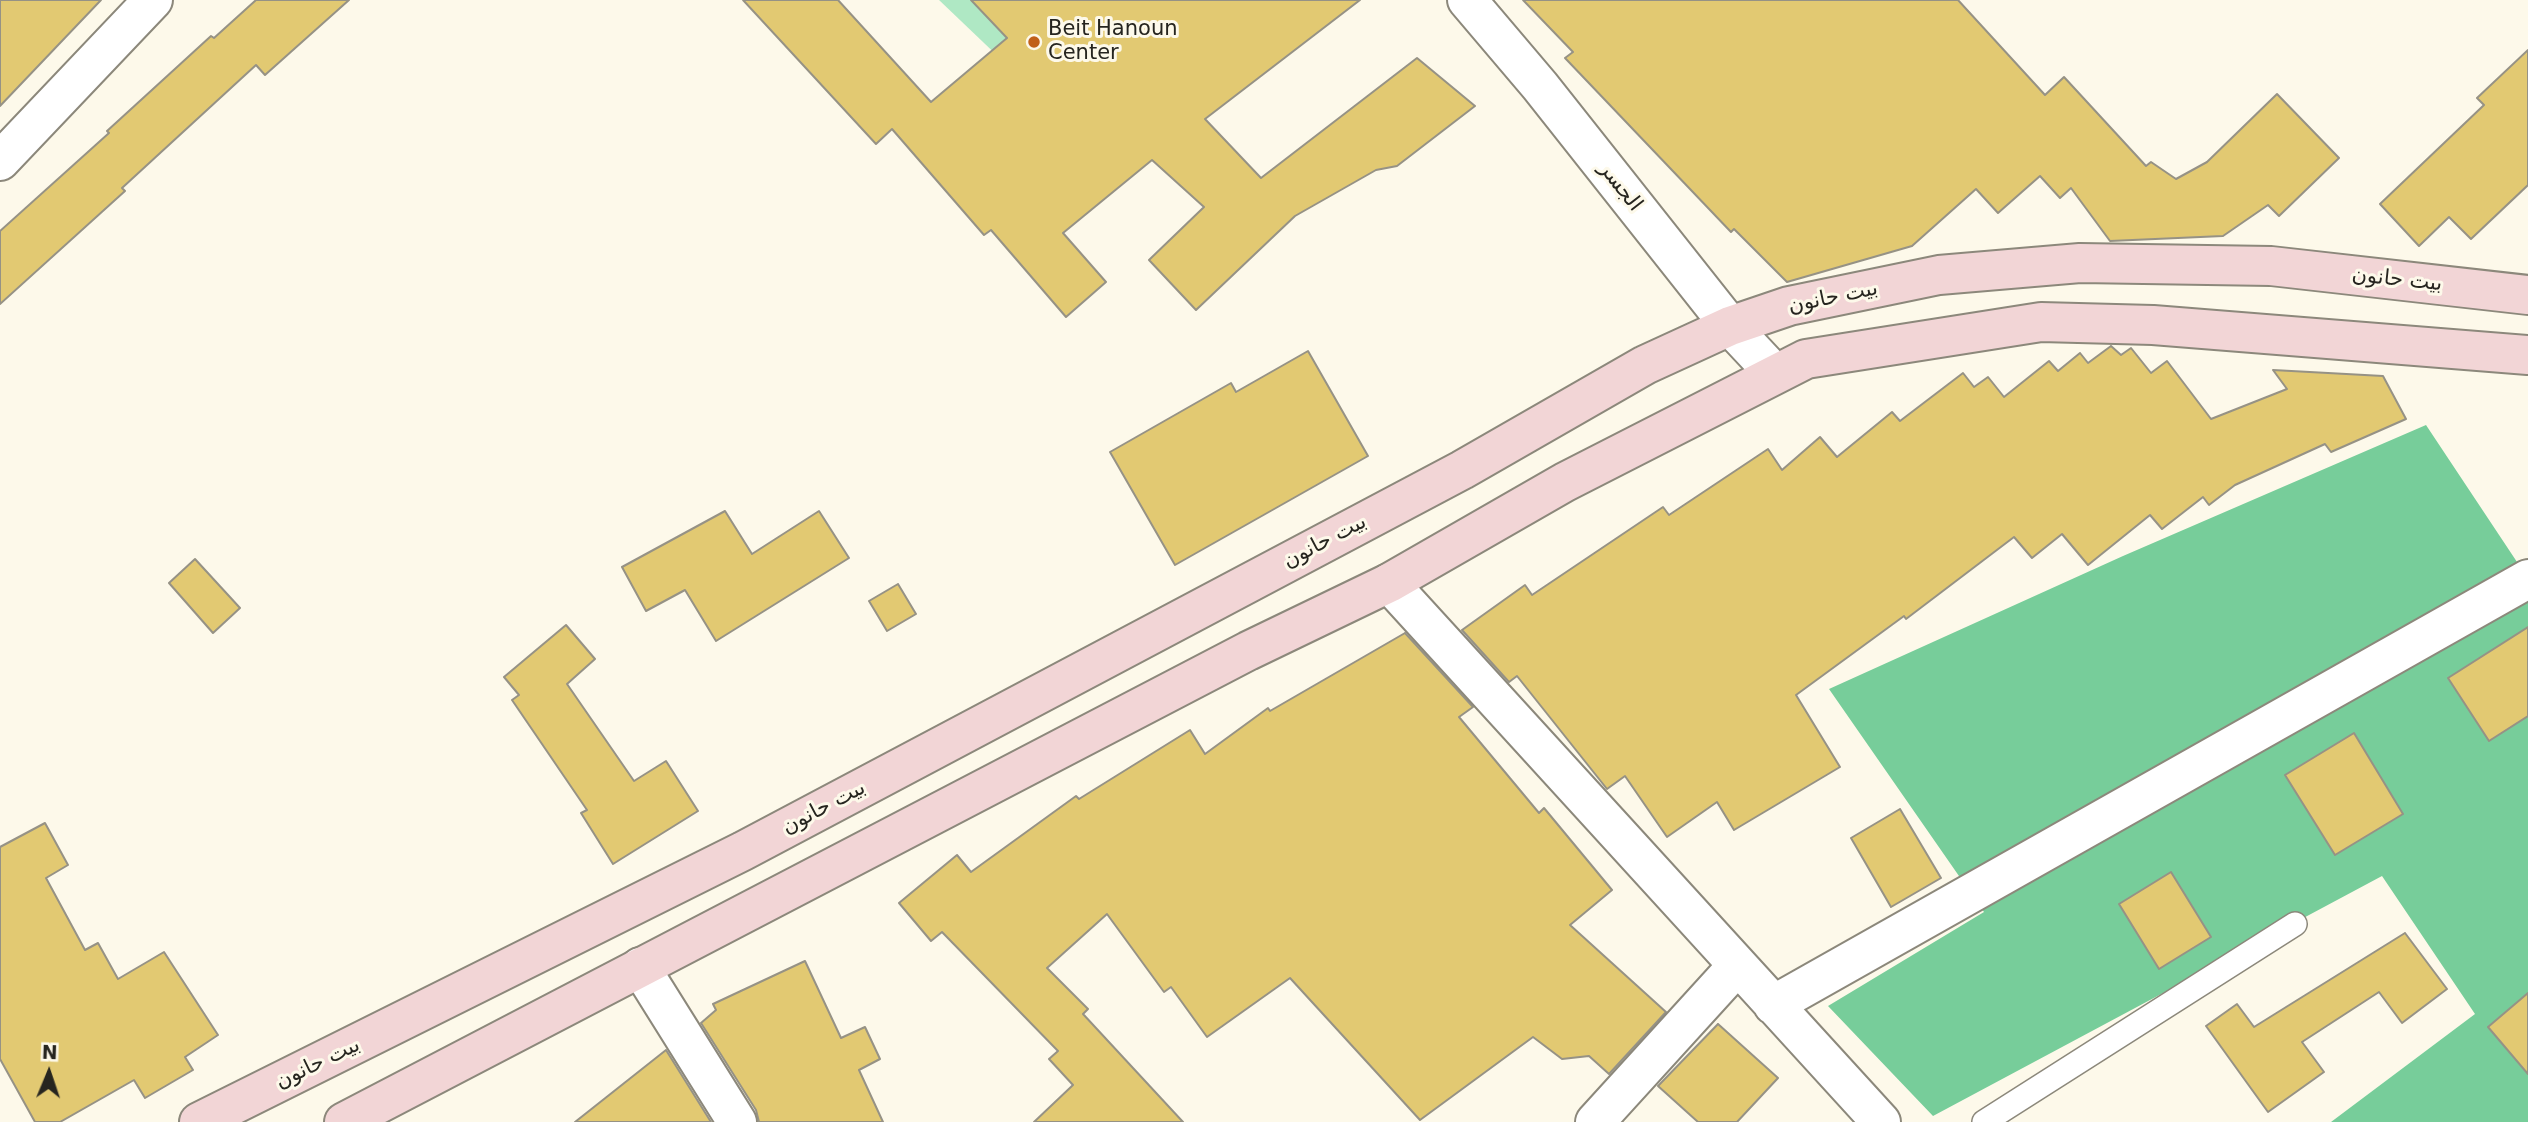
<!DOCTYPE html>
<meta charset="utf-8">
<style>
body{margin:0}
#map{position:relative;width:2528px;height:1122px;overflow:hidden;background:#fdf9ea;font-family:"DejaVu Sans",sans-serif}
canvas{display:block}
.north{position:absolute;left:14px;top:1038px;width:70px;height:70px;-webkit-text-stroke:5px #fdf9ea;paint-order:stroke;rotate:2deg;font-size:19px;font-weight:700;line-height:28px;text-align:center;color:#26251f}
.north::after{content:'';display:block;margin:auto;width:24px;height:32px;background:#26251f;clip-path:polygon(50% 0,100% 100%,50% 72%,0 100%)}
</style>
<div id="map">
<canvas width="2528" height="1122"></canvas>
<div class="north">N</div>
</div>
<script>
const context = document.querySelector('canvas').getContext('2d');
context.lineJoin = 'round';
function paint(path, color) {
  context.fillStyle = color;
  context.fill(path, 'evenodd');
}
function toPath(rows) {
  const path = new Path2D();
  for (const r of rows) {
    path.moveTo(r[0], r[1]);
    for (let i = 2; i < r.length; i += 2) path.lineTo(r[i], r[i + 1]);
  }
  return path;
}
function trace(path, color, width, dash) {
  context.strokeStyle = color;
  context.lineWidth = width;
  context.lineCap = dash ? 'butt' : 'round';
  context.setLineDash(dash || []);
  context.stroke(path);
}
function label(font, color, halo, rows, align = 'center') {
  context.font = font + ' "DejaVu Sans","Noto Naskh Arabic",sans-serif';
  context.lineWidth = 6;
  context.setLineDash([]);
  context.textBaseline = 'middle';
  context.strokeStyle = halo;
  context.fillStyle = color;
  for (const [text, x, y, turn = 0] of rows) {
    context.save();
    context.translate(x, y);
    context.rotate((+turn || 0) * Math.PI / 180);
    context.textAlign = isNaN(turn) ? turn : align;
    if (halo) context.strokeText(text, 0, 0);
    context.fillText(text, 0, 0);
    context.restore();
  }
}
paint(toPath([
 [939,0,1141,0,1028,85]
]), '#afe8c4');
paint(toPath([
 [2426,425,2519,565,2528,560,2528,1122,2331,1122,2475,1014,2382,876,1933,1116,1828,1006,1984,912,1829,689,2123,556]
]), '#77cd9a');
const building = toPath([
 [0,0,101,0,0,106,0,0],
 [256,0,349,0,265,75,256,65,122,188,125,191,0,304,0,231,109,133,107,131,211,36,214,38,256,0],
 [743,0,838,0,931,102,1007,38,971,0,1360,0,1205,119,1261,178,1417,58,1475,106,1397,166,1376,170,1295,216,1196,310,1149,260,1204,207,1152,160,1063,233,1106,282,1066,317,991,230,984,235,892,129,876,144,743,0],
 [1523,0,1958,0,2045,95,2064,77,2146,166,2151,162,2176,179,2207,162,2277,94,2339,158,2279,216,2268,205,2223,236,2110,241,2071,188,2060,198,2040,176,1998,213,1976,189,1912,246,1787,282,1734,229,1731,232,1565,58,1573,52,1523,0],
 [2528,50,2528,185,2471,239,2449,217,2419,246,2380,204,2484,105,2477,98,2528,50],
 [2111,346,2121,355,2131,348,2151,373,2167,361,2211,419,2287,389,2273,370,2383,376,2406,419,2331,452,2325,444,2235,485,2209,505,2203,497,2162,529,2150,515,2088,565,2062,534,2032,558,2014,537,1906,619,1904,616,1796,695,1840,767,1734,830,1717,802,1667,837,1625,776,1607,789,1517,676,1509,682,1462,630,1525,585,1532,595,1663,507,1669,515,1768,449,1782,470,1820,437,1837,457,1892,412,1900,421,1963,373,1974,387,1988,377,2004,397,2049,361,2058,371,2080,353,2088,363,2111,346],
 [1308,351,1368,456,1175,565,1110,452,1231,383,1236,392,1308,351],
 [725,511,752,554,819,511,849,558,716,641,685,590,646,611,622,567,725,511],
 [195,559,240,608,213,633,169,583,195,559],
 [898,584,916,614,887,631,869,601,898,584],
 [566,625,595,659,567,684,634,781,666,761,698,811,613,864,581,813,587,810,512,700,519,695,504,677,566,625],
 [2528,627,2528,716,2489,741,2448,678,2528,627],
 [1405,633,1473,707,1459,717,1539,813,1544,808,1612,890,1570,925,1666,1012,1609,1074,1589,1056,1562,1059,1533,1037,1420,1120,1290,978,1207,1037,1171,987,1164,992,1107,914,1047,968,1088,1009,1083,1014,1183,1122,1034,1122,1073,1085,1049,1059,1058,1051,942,932,931,941,899,903,957,855,971,872,1076,796,1079,799,1190,730,1205,754,1268,708,1270,711,1405,633],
 [2354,733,2403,814,2335,855,2285,775,2354,733],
 [1900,809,1941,878,1891,907,1851,838,1900,809],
 [45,823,68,865,46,878,85,950,98,943,118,979,164,952,218,1035,185,1057,193,1070,145,1098,134,1080,60,1122,35,1122,0,1059,0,847,45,823],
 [2171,872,2211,937,2159,969,2119,904,2171,872],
 [2405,933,2447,989,2402,1023,2379,992,2302,1042,2324,1072,2268,1112,2206,1026,2237,1004,2254,1027,2405,933],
 [805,961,841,1038,865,1027,880,1059,859,1070,883,1122,759,1122,756,1110,701,1023,716,1010,713,1004,805,961],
 [2528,993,2528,1074,2488,1027,2528,993],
 [1718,1024,1778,1078,1737,1122,1698,1122,1658,1086,1718,1024],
 [666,1050,711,1122,575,1122,666,1050]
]);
paint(building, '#e2c972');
trace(building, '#969285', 2);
const service = toPath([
 [1984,1122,2295,924]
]);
const minor = toPath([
 [0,161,153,0],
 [1389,583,1881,1122],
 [640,967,737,1122],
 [1773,1005,2528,579],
 [1595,1122,1737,966]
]);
const tertiary = toPath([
 [1467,0,1540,86,1730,326,1775,374]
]);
const secondary = toPath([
 [199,1122,743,851,1462,470,1645,365,1730,326,1789,306,1939,275,2080,263,2271,266,2528,295],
 [344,1122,1248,651,1389,583,1565,482,1806,359,2041,322,2153,325,2528,355]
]);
trace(service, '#8c887b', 26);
trace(minor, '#8c887b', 42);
trace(tertiary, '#8c887b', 42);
trace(secondary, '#8c887b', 42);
trace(service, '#fff', 23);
trace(minor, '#fff', 38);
trace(tertiary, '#fff', 38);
trace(secondary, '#f2d5d6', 38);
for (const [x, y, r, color] of [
 [1034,42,7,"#c0601a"]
]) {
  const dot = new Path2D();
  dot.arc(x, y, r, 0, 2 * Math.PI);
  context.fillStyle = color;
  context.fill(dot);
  trace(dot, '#fdf9ea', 2.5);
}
label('21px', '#26251f', '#fdf9ea', [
 ["Beit Hanoun",1048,30],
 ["Center",1048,54]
], 'left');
label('21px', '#26251f', '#fdf9ea', [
 ["الجسر",1620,187,52],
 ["بيت حانون",2397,280,6],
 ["بيت حانون",1833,298,-12],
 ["بيت حانون",1325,542,-28],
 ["بيت حانون",824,808,-28],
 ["بيت حانون",318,1064,-26]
]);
</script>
